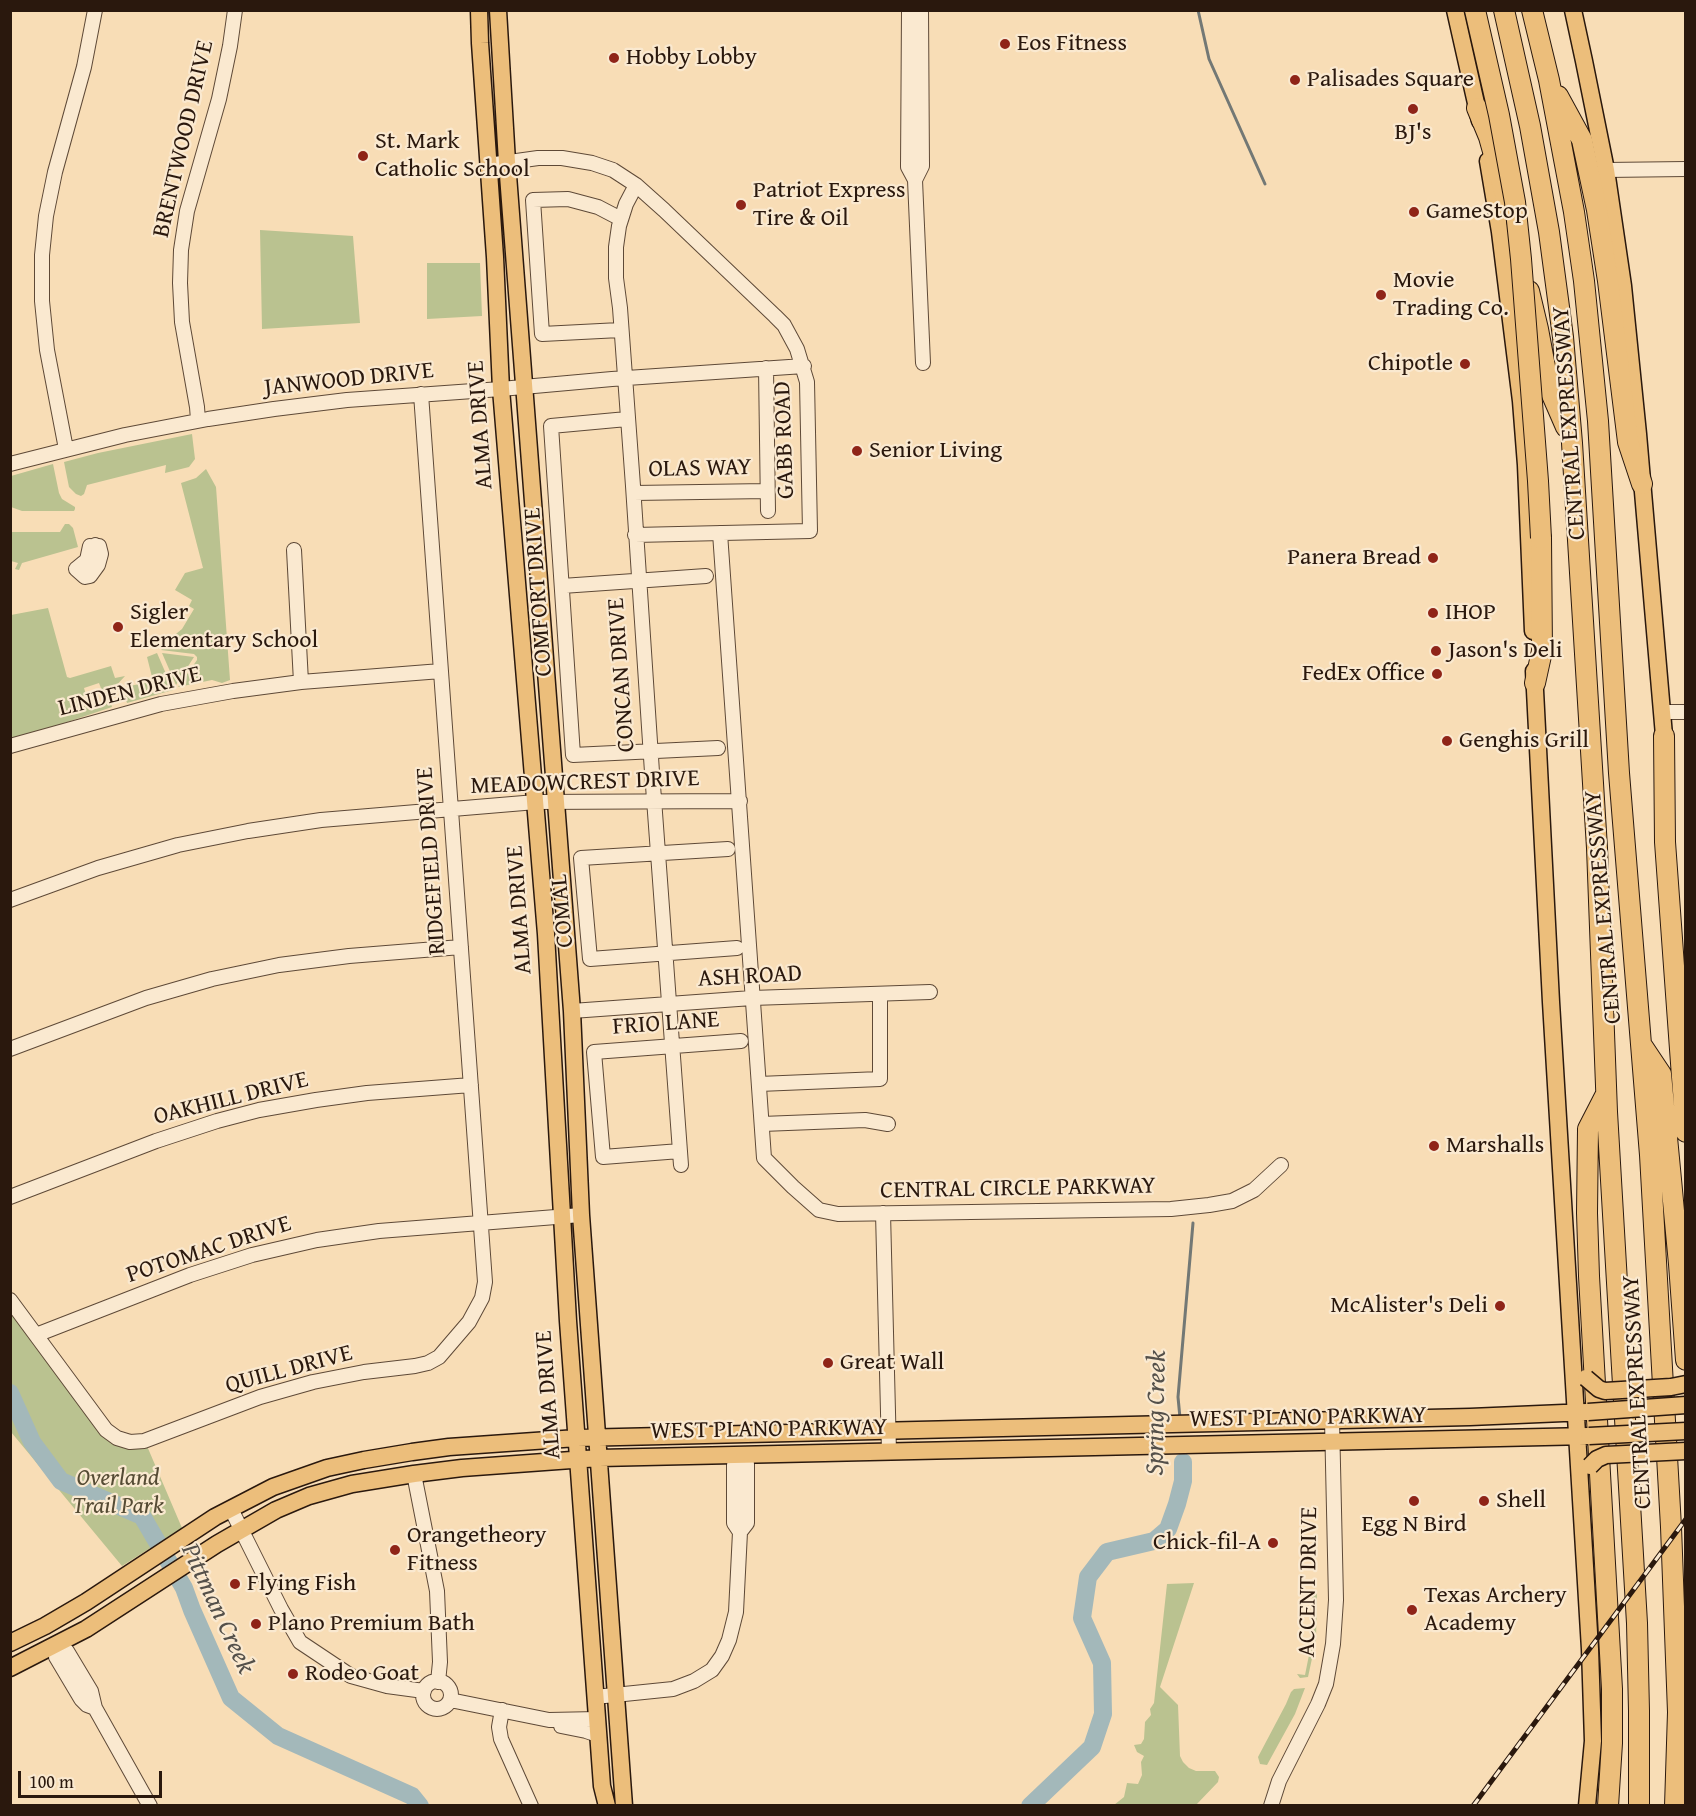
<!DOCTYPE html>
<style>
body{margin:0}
#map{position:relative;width:1696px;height:1816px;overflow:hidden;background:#f8ddb6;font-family:"Gentium Book Plus",serif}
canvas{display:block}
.frame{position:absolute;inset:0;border:12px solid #2a180d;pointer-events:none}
.scale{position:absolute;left:18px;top:1771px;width:144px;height:27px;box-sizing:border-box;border:3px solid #2a180d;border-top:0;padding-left:8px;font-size:18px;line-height:21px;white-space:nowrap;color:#2a180d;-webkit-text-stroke:4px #fae9d0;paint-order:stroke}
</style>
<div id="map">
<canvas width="1696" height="1816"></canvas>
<div class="frame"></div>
<div class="scale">100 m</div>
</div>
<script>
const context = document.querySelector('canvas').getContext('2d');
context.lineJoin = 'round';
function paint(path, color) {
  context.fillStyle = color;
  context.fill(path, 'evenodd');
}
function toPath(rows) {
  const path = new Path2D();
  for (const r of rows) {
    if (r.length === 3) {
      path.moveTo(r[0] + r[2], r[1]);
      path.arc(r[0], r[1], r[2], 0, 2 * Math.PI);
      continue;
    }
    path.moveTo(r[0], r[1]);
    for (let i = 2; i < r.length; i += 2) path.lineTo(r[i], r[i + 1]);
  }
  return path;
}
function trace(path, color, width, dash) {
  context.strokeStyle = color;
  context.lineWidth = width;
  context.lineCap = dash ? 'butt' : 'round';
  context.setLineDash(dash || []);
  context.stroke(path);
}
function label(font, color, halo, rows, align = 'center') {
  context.font = font + ' "Gentium Book Plus",serif';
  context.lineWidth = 4.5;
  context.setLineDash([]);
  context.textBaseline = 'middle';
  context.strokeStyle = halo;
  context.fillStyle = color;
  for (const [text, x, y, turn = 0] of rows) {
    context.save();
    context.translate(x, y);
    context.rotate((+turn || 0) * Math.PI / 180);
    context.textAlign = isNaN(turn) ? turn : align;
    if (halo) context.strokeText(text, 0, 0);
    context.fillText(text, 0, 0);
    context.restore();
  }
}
paint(toPath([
 [260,230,353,236,360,323,262,329],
 [427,263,480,263,482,316,427,319],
 [192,434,195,459,189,467,165,473,166,465,87,485,84,494,81,496,76,494,69,487,64,462,98,453],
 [53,464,59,493,62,499,75,507,75,509,74,511,22,511,11,507,11,476],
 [206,469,216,487,230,680,222,683,212,680,178,687,197,660,197,657,194,654,161,650,169,642,168,640,171,638,182,629,194,609,189,606,192,600,175,590,185,573,203,568,181,483,196,478],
 [65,524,69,524,73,528,78,547,22,563,19,570,15,569,18,563,11,561,11,532,60,532],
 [48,608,67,677,70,678,111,666,115,678,125,676,114,688,102,691,99,683,84,688,86,695,82,697,85,707,109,702,111,704,112,707,11,741,11,615],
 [157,653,173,690,127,703,125,697,130,686,153,681,147,657],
 [162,653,194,657,176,685],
 [10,1311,29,1338,77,1391,118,1445,131,1449,147,1446,182,1528,122,1566,11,1432],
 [1194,1583,1160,1687,1178,1705,1180,1756,1183,1762,1189,1768,1196,1771,1215,1771,1219,1777,1218,1782,1196,1805,1114,1805,1124,1797,1127,1783,1138,1784,1142,1775,1141,1762,1144,1756,1137,1752,1134,1745,1141,1744,1144,1739,1145,1722,1151,1715,1150,1709,1154,1703,1167,1584],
 [1306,1591,1317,1591,1316,1640,1308,1677,1300,1678,1297,1674,1305,1675,1312,1640,1312,1594,1305,1594,1304,1593],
 [1305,1688,1295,1714,1267,1765,1260,1764,1258,1757,1286,1704,1291,1692,1294,1689]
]), '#bac290');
trace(toPath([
 [1198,10,1209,59,1265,184],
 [1180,1418,1178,1397,1193,1223],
 [1183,1452,1183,1462]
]), '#737875', 3);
trace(toPath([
 [10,1393,32,1442,61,1481,142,1516,184,1588,192,1610,231,1698,278,1736,412,1796,420,1806],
 [1030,1806,1092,1747,1103,1714,1102,1663,1082,1618,1088,1577,1107,1552,1154,1541,1168,1529,1177,1504,1183,1481,1183,1462]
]), '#a3b8ba', 18);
const minor = toPath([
 [909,10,908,167,915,180,923,363],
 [488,165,538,158,562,158,592,163,613,170,636,185,664,210,775,316,784,325,797,349,807,382,810,531,635,535],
 [1606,170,1686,169],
 [915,180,922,166,921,10],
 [636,185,626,204,619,226,616,247,616,278,620,308,633,486,652,772,681,1165],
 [620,330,542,334,533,200,568,199,598,207,621,219],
 [766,368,768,511],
 [627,419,551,426,573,755,718,748],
 [198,420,197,407,182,322,180,283,181,250,187,211,219,99,230,46,235,10],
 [66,449,47,350,42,301,42,255,46,216,55,172,84,67,95,10],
 [10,464,125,435,208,419,274,409,347,400,501,389,612,379,804,366],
 [634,493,767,491],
 [720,533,764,1158,793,1187,819,1210,838,1214,1171,1209,1209,1205,1232,1201,1254,1190,1281,1165],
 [95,545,98,547,99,546,101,554,98,565,90,576,85,577,76,569,87,560,90,546,93,548,95,545],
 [294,550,301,682],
 [562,586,706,576],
 [1662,712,1686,712],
 [10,746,161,704,233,691,301,682,441,671],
 [728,849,581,858,590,959,737,948],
 [10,900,98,868,178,845,248,831,321,820,536,802,740,801],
 [572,1011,752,998,930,992],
 [10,1049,146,998,212,979,279,965,349,956,461,947],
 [759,1084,880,1079,880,994],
 [762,1124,865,1120,888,1124],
 [680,1151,603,1157,594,1052,741,1041],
 [10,1197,156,1141,217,1121,259,1110,316,1100,367,1093,471,1085],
 [883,1213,889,1452],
 [10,1300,106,1430,117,1438,130,1442,144,1441,260,1397,313,1382,364,1372,415,1366,428,1363,439,1357,469,1322,482,1298,485,1282,421,394],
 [36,1335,190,1275,252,1255,317,1240,379,1231,581,1215],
 [740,1455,747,1464,747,1523,740,1532,734,1523,734,1465,740,1455],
 [414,1474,437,1591,440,1662,438,1682],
 [231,1509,281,1609,300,1642,351,1676,387,1686,424,1691],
 [437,1695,14],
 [595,1697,673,1689,694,1681,712,1670,722,1656,729,1640,736,1612,740,1532],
 [450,1700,549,1720,597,1719],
 [95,1708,87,1705,81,1699,56,1657,57,1645,67,1651,91,1691,95,1708,150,1806],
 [502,1710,499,1727,501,1739,531,1806],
 [561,1726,586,1731,598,1735],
 [1271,1806,1279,1781,1318,1704,1326,1684,1333,1644,1336,1600,1332,1420]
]);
const major = toPath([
 [479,10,480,43,495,257,501,389,546,934,568,1321,602,1786,607,1806],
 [498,10,507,162,572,1011,581,1215,624,1806],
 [1455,10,1480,121],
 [1573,10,1584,61,1606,170,1623,286,1638,434,1665,747],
 [1488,161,1500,232,1521,401,1526,465,1533,631],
 [1534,671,1551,1002,1590,1649,1593,1741,1587,1806],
 [10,1643,45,1626,86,1602,215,1517,273,1487,327,1468,364,1460,412,1452,449,1447,577,1438,1470,1417,1587,1412],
 [10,1668,86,1629,217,1544,276,1510,309,1496,352,1484,414,1474,462,1468,599,1458,1589,1436]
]);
const highway = toPath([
 [1504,10,1530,126,1549,232,1563,337,1572,443,1597,848,1607,1112,1637,1623,1639,1711,1639,1806],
 [1532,10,1549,80,1574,212,1584,281,1598,421,1619,773,1650,1155,1671,1527,1678,1712,1675,1806],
 [1558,96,1582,140,1597,210,1608,281,1628,442,1642,484],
 [1477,108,1489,137,1507,201],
 [1529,291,1538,329,1549,388,1566,427],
 [1535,683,1542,651,1541,538],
 [1664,736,1665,842,1686,1132],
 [1643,1047,1661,1074,1679,1264,1686,1360],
 [1606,1094,1588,1129,1587,1213,1589,1276,1612,1689,1612,1743,1608,1806]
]);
trace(minor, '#5e4937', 16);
trace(major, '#2a180d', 19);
trace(highway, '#2a180d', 22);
trace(minor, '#fae9d0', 14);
trace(major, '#ecbe7b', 16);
trace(highway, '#ecbe7b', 20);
const rail = toPath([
 [1473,1806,1686,1519]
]);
trace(rail, '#2a180d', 5);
trace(rail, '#fae9d0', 3, [9]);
const majorBridge = toPath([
 [1586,1378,1599,1389,1605,1391,1671,1387,1686,1384],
 [1588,1412,1686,1405],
 [1589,1436,1686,1431],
 [1590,1466,1597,1459,1606,1455,1686,1451]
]);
const highwayBridge = toPath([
 [1475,10,1499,115,1515,202,1521,259,1538,481,1541,538]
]);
trace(majorBridge, '#2a180d', 19, []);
trace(highwayBridge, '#2a180d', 22, []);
trace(majorBridge, '#ecbe7b', 16);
trace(highwayBridge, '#ecbe7b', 20);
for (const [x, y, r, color] of [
 [1005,44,6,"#8f2418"],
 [614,58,6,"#8f2418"],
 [1295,80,6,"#8f2418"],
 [1413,109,6,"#8f2418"],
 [363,156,6,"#8f2418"],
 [741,205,6,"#8f2418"],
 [1414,212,6,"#8f2418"],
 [1381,295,6,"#8f2418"],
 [1465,364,6,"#8f2418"],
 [857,451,6,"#8f2418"],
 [1433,558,6,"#8f2418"],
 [1433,613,6,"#8f2418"],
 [118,627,6,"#8f2418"],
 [1436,651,6,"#8f2418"],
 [1437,674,6,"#8f2418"],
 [1447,741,6,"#8f2418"],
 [1434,1146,6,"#8f2418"],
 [1500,1306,6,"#8f2418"],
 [828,1363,6,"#8f2418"],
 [1414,1501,6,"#8f2418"],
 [1484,1501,6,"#8f2418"],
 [1273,1543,6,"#8f2418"],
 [395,1550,6,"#8f2418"],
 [235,1584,6,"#8f2418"],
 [1412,1610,6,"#8f2418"],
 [256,1624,6,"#8f2418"],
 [293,1674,6,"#8f2418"]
]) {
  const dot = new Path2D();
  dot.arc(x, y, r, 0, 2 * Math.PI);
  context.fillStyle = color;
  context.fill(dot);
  trace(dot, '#fae9d0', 2);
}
label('24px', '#2a180d', '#fae9d0', [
 ["Eos Fitness",1017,44],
 ["Hobby Lobby",626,58],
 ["Palisades Square",1307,80],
 ["BJ's",1413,133,"center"],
 ["St. Mark",375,142],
 ["Catholic School",375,170],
 ["Patriot Express",753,191],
 ["Tire & Oil",753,219],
 ["GameStop",1426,212],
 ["Movie",1393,281],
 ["Trading Co.",1393,309],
 ["Chipotle",1453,364,"right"],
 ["Senior Living",869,451],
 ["Panera Bread",1421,558,"right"],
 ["Sigler",130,613],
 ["Elementary School",130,641],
 ["IHOP",1445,613],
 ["Jason's Deli",1448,651],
 ["FedEx Office",1425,674,"right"],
 ["Genghis Grill",1459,741],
 ["Marshalls",1446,1146],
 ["McAlister's Deli",1488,1306,"right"],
 ["Great Wall",840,1363],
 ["Shell",1496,1501],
 ["Egg N Bird",1414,1525,"center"],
 ["Orangetheory",407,1536],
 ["Fitness",407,1564],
 ["Chick-fil-A",1261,1543,"right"],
 ["Flying Fish",247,1584],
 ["Texas Archery",1424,1596],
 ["Academy",1424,1624],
 ["Plano Premium Bath",268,1624],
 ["Rodeo Goat",305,1674]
], 'left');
label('24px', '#2a180d', '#fae9d0', [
 ["BRENTWOOD DRIVE",184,139,-77],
 ["JANWOOD DRIVE",349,380,-6],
 ["CENTRAL EXPRESSWAY",1570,423,-94],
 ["ALMA DRIVE",481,425,-94],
 ["GABB ROAD",785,440,-92],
 ["OLAS WAY",700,469,-1],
 ["COMFORT DRIVE",539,592,-94],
 ["CONCAN DRIVE",622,675,-94],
 ["LINDEN DRIVE",130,692,-14],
 ["MEADOWCREST DRIVE",585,783,-2],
 ["RIDGEFIELD DRIVE",432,861,-94],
 ["CENTRAL EXPRESSWAY",1604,907,-95],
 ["ALMA DRIVE",520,910,-94],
 ["COMAL",563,911,-95],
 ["ASH ROAD",750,977,-3],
 ["FRIO LANE",666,1024,-4],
 ["OAKHILL DRIVE",231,1099,-14],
 ["CENTRAL CIRCLE PARKWAY",1018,1189,-1],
 ["POTOMAC DRIVE",209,1250,-18],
 ["QUILL DRIVE",289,1370,-15],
 ["CENTRAL EXPRESSWAY",1638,1392,-93],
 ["ALMA DRIVE",549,1395,-94],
 ["WEST PLANO PARKWAY",1308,1418,-1],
 ["WEST PLANO PARKWAY",769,1430,-1],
 ["ACCENT DRIVE",1309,1582,-89]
]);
label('italic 24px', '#554b34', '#fae9d0', [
 ["Overland",118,1479],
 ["Trail Park",118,1507]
]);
label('italic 26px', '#54504a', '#fae9d0', [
 ["Spring Creek",1157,1413,-89],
 ["Pittman Creek",217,1609,65]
]);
</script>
